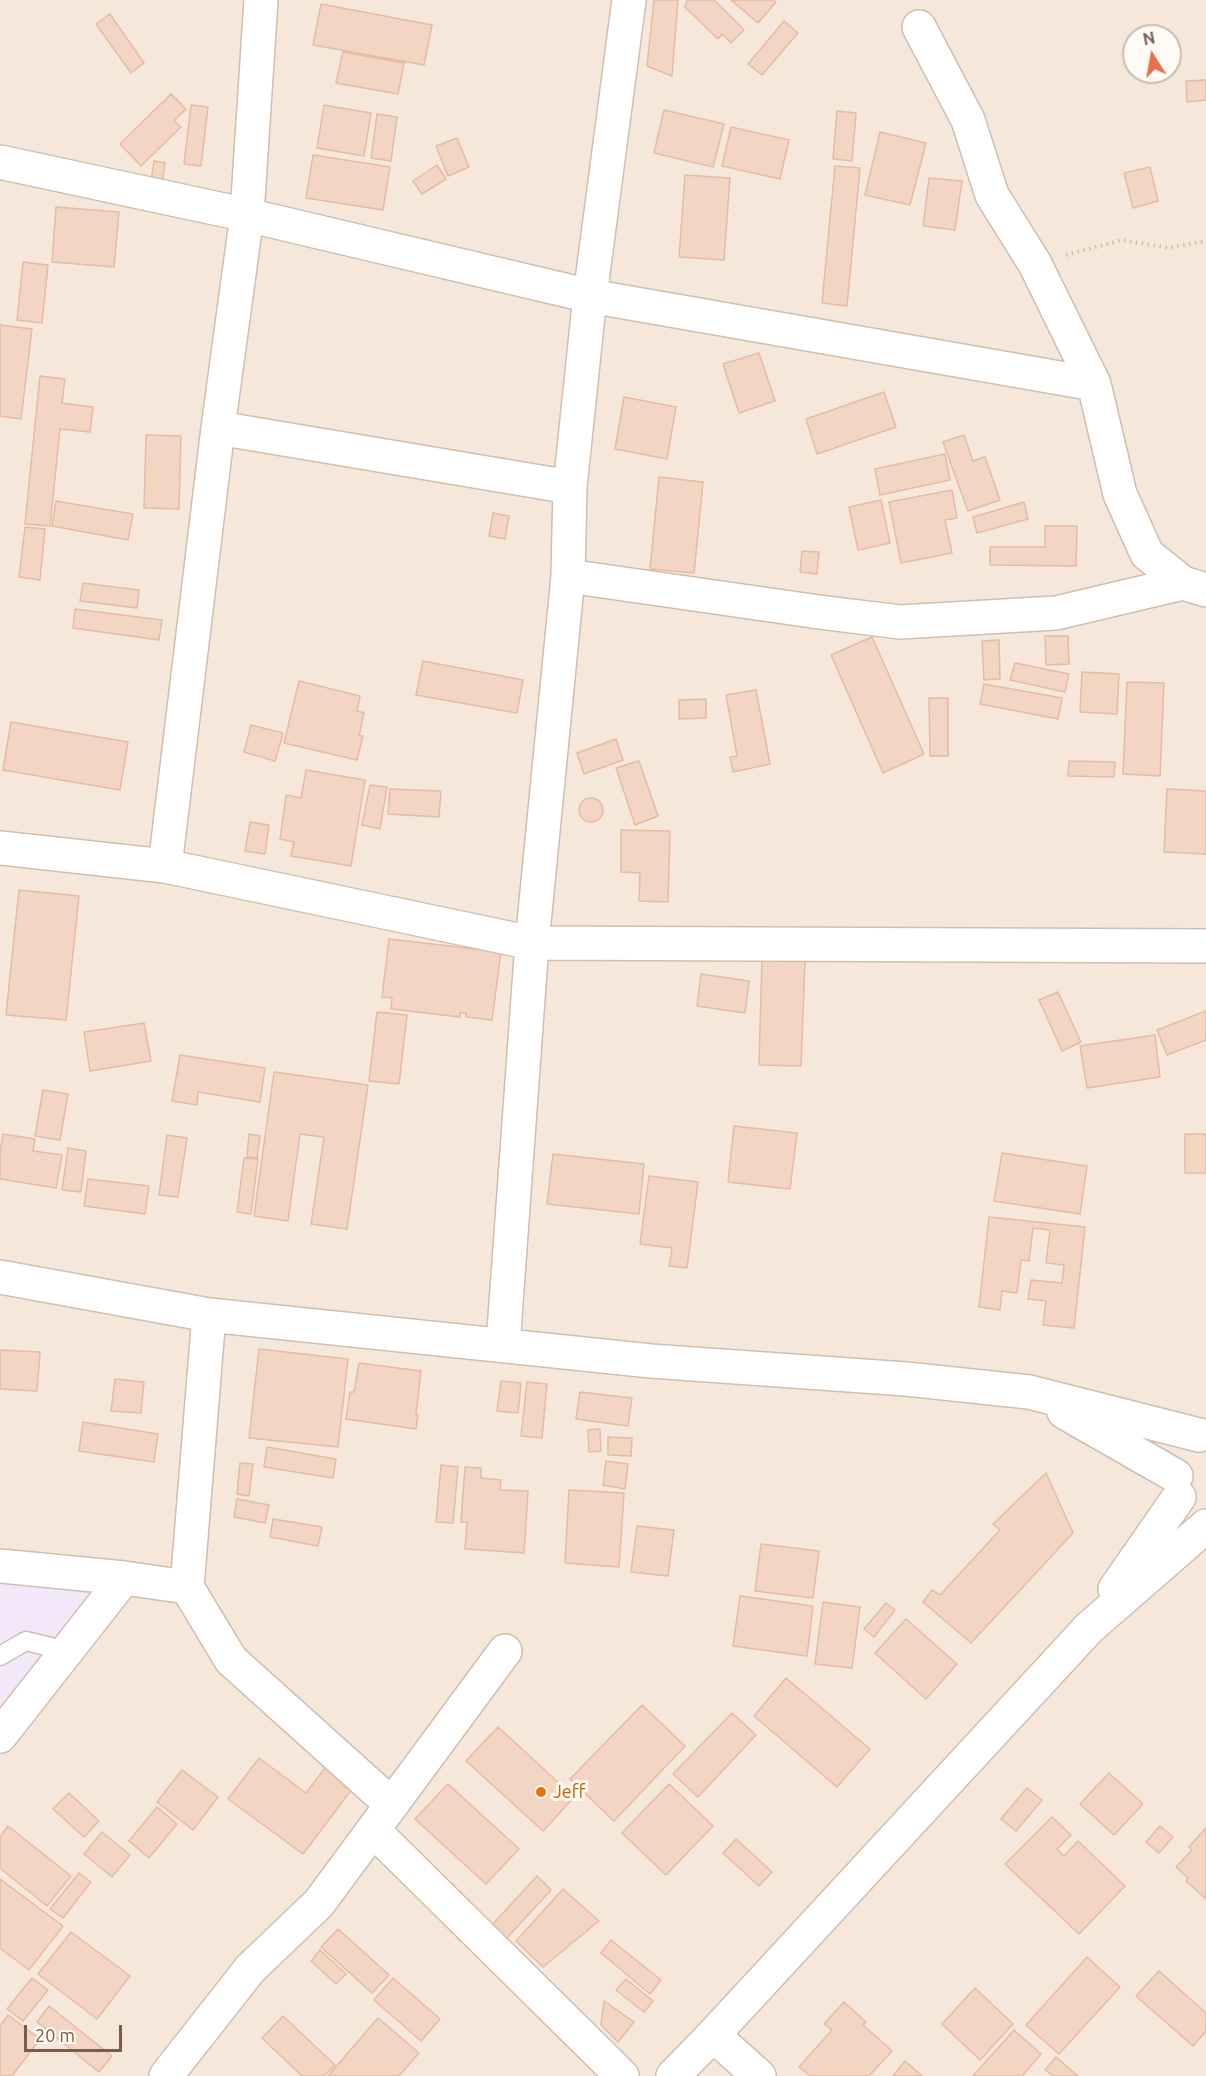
<!DOCTYPE html>
<style>
body{margin:0}
#map{position:relative;width:1206px;height:2076px;overflow:hidden;background:#fdf6ec;font-family:Ubuntu,sans-serif}
canvas{display:block}
.north{position:absolute;left:1122px;top:24px;width:60px;height:60px;box-sizing:border-box;background:#fffaf3;border:2px solid #cabbb1;border-radius:50%;rotate:349deg;font-size:16px;font-weight:700;line-height:24px;text-align:center;color:#7a5c4d}
.north::after{content:'';display:block;margin:auto;width:21px;height:27px;background:#e76f51;clip-path:polygon(50% 0,100% 100%,50% 72%,0 100%)}
.scale{position:absolute;left:24px;top:2025px;width:98px;height:27px;box-sizing:border-box;border:3px solid #7a5c4d;border-top:0;padding-left:8px;font-size:18px;line-height:21px;white-space:nowrap;color:#7a5c4d;-webkit-text-stroke:4px #fffaf3;paint-order:stroke}
</style>
<div id="map">
<canvas width="1206" height="2076"></canvas>
<div class="north">N</div>
<div class="scale">20 m</div>
</div>
<script>
const context = document.querySelector('canvas').getContext('2d');
context.lineJoin = 'round';
function paint(path, color) {
  context.fillStyle = color;
  context.fill(path, 'evenodd');
}
function toPath(rows) {
  const path = new Path2D();
  for (const r of rows) {
    if (r.length === 3) {
      path.moveTo(r[0] + r[2], r[1]);
      path.arc(r[0], r[1], r[2], 0, 2 * Math.PI);
      continue;
    }
    path.moveTo(r[0], r[1]);
    for (let i = 2; i < r.length; i += 2) path.lineTo(r[i], r[i + 1]);
  }
  return path;
}
function trace(path, color, width, dash) {
  context.strokeStyle = color;
  context.lineWidth = width;
  context.lineCap = dash ? 'butt' : 'round';
  context.setLineDash(dash || []);
  context.stroke(path);
}
function label(font, color, halo, rows, align = 'center') {
  context.font = font + ' Ubuntu,sans-serif';
  context.lineWidth = 6;
  context.setLineDash([]);
  context.textBaseline = 'middle';
  context.strokeStyle = halo;
  context.fillStyle = color;
  for (const [text, x, y, turn = 0] of rows) {
    context.save();
    context.translate(x, y);
    context.rotate((+turn || 0) * Math.PI / 180);
    context.textAlign = isNaN(turn) ? turn : align;
    if (halo) context.strokeText(text, 0, 0);
    context.fillText(text, 0, 0);
    context.restore();
  }
}
paint(toPath([
 [0,0,1206,0,1206,2076,0,2076],
 [1134,36,1170,36,1170,72,1134,72]
]), '#f5e8da');
paint(toPath([
 [0,1582,93,1594,0,1707]
]), '#f3e8fa');
const building = toPath([
 [654,0,678,0,672,76,647,66,654,0],
 [687,0,714,0,744,30,731,43,722,34,718,39,685,7,687,0],
 [731,0,773,0,776,2,758,23,731,0],
 [321,4,432,25,424,65,313,45,321,4],
 [110,14,144,63,131,73,96,24,110,14],
 [784,21,798,33,762,75,748,64,784,21],
 [343,52,404,63,398,94,336,83,343,52],
 [1206,80,1206,100,1187,102,1186,81,1206,80],
 [171,94,186,109,174,121,181,127,141,166,120,144,171,94],
 [191,105,208,107,201,166,184,164,191,105],
 [324,105,371,113,364,156,317,148,324,105],
 [664,110,724,124,713,167,654,153,664,110],
 [837,111,856,113,852,161,833,159,837,111],
 [377,114,397,117,391,161,371,158,377,114],
 [731,127,789,140,780,179,722,166,731,127],
 [880,132,926,143,910,205,865,195,880,132],
 [457,138,469,167,448,176,436,146,457,138],
 [313,155,390,167,383,210,306,198,313,155],
 [154,161,165,163,162,183,151,181,154,161],
 [437,165,446,179,422,194,413,181,437,165],
 [835,166,860,168,847,306,822,303,835,166],
 [1150,167,1158,201,1133,208,1124,173,1150,167],
 [685,175,730,178,724,260,679,257,685,175],
 [929,178,962,181,955,230,923,226,929,178],
 [56,207,119,212,114,267,52,262,56,207],
 [23,262,48,265,42,323,17,320,23,262],
 [0,325,32,329,21,419,0,416,0,325],
 [759,353,775,401,739,413,723,364,759,353],
 [40,376,65,379,62,403,93,407,90,432,60,429,50,526,25,524,40,376],
 [884,392,896,427,817,454,806,419,884,392],
 [624,397,676,407,667,459,615,449,624,397],
 [146,435,181,436,179,509,144,508,146,435],
 [964,435,973,461,985,457,1000,500,968,511,943,442,964,435],
 [945,454,950,480,880,495,875,469,945,454],
 [659,477,703,482,694,573,650,569,659,477],
 [952,490,957,518,945,520,952,553,901,563,889,502,952,490],
 [881,500,890,543,858,550,849,507,881,500],
 [56,501,133,514,128,540,52,526,56,501],
 [1024,502,1028,519,977,533,973,517,1024,502],
 [493,513,509,516,505,539,489,536,493,513],
 [1045,526,1077,526,1076,566,990,565,990,547,1045,547,1045,526],
 [25,527,45,529,40,580,19,577,25,527],
 [802,551,819,552,817,574,800,572,802,551],
 [83,583,139,590,137,608,80,601,83,583],
 [75,609,162,620,159,640,73,628,75,609],
 [1045,636,1068,636,1069,664,1046,665,1045,636],
 [872,637,924,754,883,773,831,655,872,637],
 [999,640,1000,679,984,680,982,641,999,640],
 [423,661,523,680,517,713,416,695,423,661],
 [1015,663,1069,674,1065,692,1010,680,1015,663],
 [1082,672,1119,674,1117,714,1080,712,1082,672],
 [299,681,360,696,357,711,364,713,359,736,363,736,357,760,284,743,299,681],
 [1127,682,1164,683,1160,776,1123,774,1127,682],
 [984,684,1062,698,1058,719,980,704,984,684],
 [756,690,770,764,733,772,730,757,737,756,726,695,756,690],
 [929,698,948,698,948,756,930,756,929,698],
 [706,699,706,718,679,719,679,700,706,699],
 [11,722,128,742,120,790,3,770,11,722],
 [251,725,283,733,275,761,244,752,251,725],
 [616,739,623,760,584,774,577,753,616,739],
 [639,761,658,816,635,825,616,768,639,761],
 [1069,761,1115,762,1114,777,1068,776,1069,761],
 [306,770,365,780,351,866,291,856,294,842,280,839,286,795,301,798,306,770],
 [370,785,387,787,380,829,362,825,370,785],
 [390,789,441,791,439,817,388,814,390,789],
 [1167,789,1206,791,1206,854,1164,852,1167,789],
 [591,810,12],
 [250,822,269,825,265,854,245,851,250,822],
 [621,830,670,831,668,902,639,901,640,873,621,872,621,830],
 [19,890,79,896,66,1020,6,1015,19,890],
 [389,939,501,952,492,1020,466,1017,466,1013,460,1013,460,1017,391,1009,392,998,382,997,389,939],
 [762,959,805,961,801,1066,759,1065,762,959],
 [701,974,749,981,745,1013,697,1006,701,974],
 [1058,992,1081,1042,1062,1051,1039,1000,1058,992],
 [1206,1011,1206,1040,1167,1055,1157,1030,1206,1011],
 [377,1012,407,1015,399,1084,369,1081,377,1012],
 [144,1023,151,1061,90,1071,84,1032,144,1023],
 [1155,1035,1160,1077,1087,1088,1080,1046,1155,1035],
 [180,1055,265,1068,260,1102,198,1092,197,1105,172,1101,180,1055],
 [274,1072,368,1085,347,1229,311,1224,324,1137,300,1134,288,1221,254,1216,274,1072],
 [43,1090,68,1094,60,1140,35,1136,43,1090],
 [734,1126,797,1133,790,1189,728,1182,734,1126],
 [3,1134,35,1139,33,1151,62,1155,56,1188,0,1179,0,1153,3,1134],
 [249,1134,260,1136,257,1158,247,1157,249,1134],
 [1185,1134,1206,1134,1206,1173,1185,1173,1185,1134],
 [167,1135,187,1138,178,1197,159,1195,167,1135],
 [68,1148,86,1151,81,1192,62,1190,68,1148],
 [1002,1153,1087,1166,1080,1214,994,1201,1002,1153],
 [553,1154,644,1164,639,1214,547,1204,553,1154],
 [244,1158,258,1159,251,1214,237,1212,244,1158],
 [649,1176,698,1182,687,1268,669,1266,672,1248,640,1244,649,1176],
 [88,1179,149,1186,145,1214,84,1206,88,1179],
 [989,1217,1085,1227,1074,1328,1043,1325,1046,1301,1028,1299,1031,1280,1062,1283,1064,1265,1046,1263,1050,1230,1033,1228,1029,1261,1021,1260,1017,1293,1002,1291,1000,1310,979,1307,989,1217],
 [259,1349,348,1359,338,1447,249,1438,259,1349],
 [0,1350,40,1352,37,1391,0,1389,0,1350],
 [359,1363,421,1371,416,1415,418,1415,416,1429,346,1419,350,1392,354,1392,359,1363],
 [115,1379,144,1382,141,1413,111,1411,115,1379],
 [501,1381,521,1383,518,1413,497,1411,501,1381],
 [527,1382,547,1384,542,1438,521,1436,527,1382],
 [580,1392,632,1398,628,1426,576,1419,580,1392],
 [83,1422,158,1434,154,1462,79,1451,83,1422],
 [600,1429,601,1451,589,1452,588,1430,600,1429],
 [608,1437,632,1438,631,1456,608,1455,608,1437],
 [267,1447,336,1459,333,1478,264,1467,267,1447],
 [606,1461,628,1464,625,1489,603,1485,606,1461],
 [240,1463,253,1464,249,1496,237,1494,240,1463],
 [441,1465,458,1467,453,1523,436,1522,441,1465],
 [465,1467,481,1468,481,1478,501,1480,500,1490,528,1491,524,1553,465,1549,467,1522,461,1522,465,1467],
 [1046,1473,1073,1533,971,1643,923,1602,932,1590,940,1595,1000,1530,993,1524,1046,1473],
 [569,1490,624,1493,619,1567,565,1563,569,1490],
 [237,1499,269,1505,265,1523,234,1517,237,1499],
 [273,1519,322,1527,318,1546,270,1537,273,1519],
 [637,1526,674,1530,668,1576,631,1572,637,1526],
 [761,1544,819,1551,813,1598,755,1591,761,1544],
 [740,1596,813,1606,807,1656,733,1646,740,1596],
 [823,1602,860,1607,852,1668,815,1664,823,1602],
 [886,1603,895,1610,874,1637,864,1629,886,1603],
 [906,1619,957,1664,926,1699,875,1653,906,1619],
 [786,1678,870,1749,837,1787,754,1716,786,1678],
 [642,1705,685,1746,614,1821,570,1779,642,1705],
 [732,1713,756,1735,698,1797,673,1774,732,1713],
 [498,1727,574,1797,543,1831,466,1761,498,1727],
 [259,1758,306,1793,325,1768,352,1789,303,1854,228,1799,259,1758],
 [182,1770,218,1797,193,1830,157,1802,182,1770],
 [1109,1773,1143,1804,1114,1835,1080,1804,1109,1773],
 [448,1784,519,1849,486,1884,415,1819,448,1784],
 [669,1784,713,1826,666,1875,622,1833,669,1784],
 [1027,1788,1042,1800,1016,1831,1001,1819,1027,1788],
 [69,1793,99,1821,84,1837,53,1809,69,1793],
 [157,1807,177,1824,149,1858,129,1841,157,1807],
 [1052,1817,1071,1835,1057,1849,1064,1856,1078,1841,1125,1886,1079,1934,1005,1864,1052,1817],
 [8,1826,71,1876,47,1906,0,1868,0,1837,8,1826],
 [1160,1826,1173,1837,1159,1853,1146,1842,1160,1826],
 [1206,1828,1206,1899,1186,1881,1188,1878,1176,1867,1192,1850,1189,1847,1206,1828],
 [102,1832,130,1855,112,1877,84,1854,102,1832],
 [736,1839,772,1872,759,1886,723,1853,736,1839],
 [79,1873,91,1882,63,1918,50,1909,79,1873],
 [537,1876,551,1890,506,1939,491,1926,537,1876],
 [0,1879,63,1926,29,1970,0,1948,0,1879],
 [563,1889,599,1921,543,1967,516,1941,563,1889],
 [338,1929,389,1975,372,1993,321,1947,338,1929],
 [71,1932,130,1976,97,2019,38,1974,71,1932],
 [611,1940,661,1980,650,1994,601,1953,611,1940],
 [320,1950,346,1974,336,1984,311,1961,320,1950],
 [1087,1957,1120,1987,1059,2054,1026,2025,1087,1957],
 [1159,1971,1206,2013,1206,2031,1193,2046,1136,1996,1159,1971],
 [32,1978,48,1990,23,2021,7,2009,32,1978],
 [393,1978,440,2019,421,2041,374,2000,393,1978],
 [626,1979,653,2001,644,2012,616,1990,626,1979],
 [975,1988,1013,2024,980,2060,942,2024,975,1988],
 [604,2001,634,2022,618,2042,601,2025,604,2001],
 [844,2002,866,2022,863,2025,892,2051,869,2076,810,2076,799,2067,832,2030,824,2024,844,2002],
 [49,2006,112,2056,99,2072,37,2022,49,2006],
 [8,2015,40,2039,12,2076,0,2076,0,2026,8,2015],
 [283,2016,335,2065,324,2076,302,2076,262,2038,283,2016],
 [378,2018,419,2053,399,2076,328,2076,378,2018],
 [1014,2030,1041,2054,1022,2076,973,2076,1014,2030],
 [1056,2057,1078,2076,1053,2076,1045,2070,1056,2057],
 [905,2061,922,2076,893,2076,905,2061]
]);
paint(building, '#f3d5c3');
trace(building, '#e6bba3', 1.5);
const lane = toPath([
 [0,1656,26,1641,67,1651]
]);
const street = toPath([
 [261,0,247,215,218,428,570,487],
 [919,27,968,120,992,195,1035,264,1094,384,1120,494,1147,554,1183,583],
 [0,162,247,215,590,296,1094,384],
 [568,576,819,612,900,622,1056,613,1183,583,1206,590],
 [0,848,165,866,532,943,1206,946],
 [165,866,218,428],
 [0,1277,209,1315,651,1361,906,1379,1029,1392,1199,1435],
 [209,1315,187,1587,231,1660,391,1804],
 [503,1345,532,943,568,576,570,487,590,296,629,0],
 [1064,1412,1176,1476],
 [0,1566,124,1578,187,1587],
 [1115,1589,1179,1497],
 [0,1736,124,1578],
 [373,1830,622,2076],
 [713,2035,759,2076],
 [166,2076,250,1969,319,1903,505,1651],
 [673,2076,713,2035,1089,1628,1206,1526]
]);
trace(lane, '#d1beb0', 21);
trace(street, '#d1beb0', 36);
trace(toPath([
 [1066,255,1122,240,1169,248,1206,241]
]), '#d9b8a5', 4, [1.5, 4.5]);
trace(lane, '#fff', 18);
trace(street, '#fff', 33);
for (const [x, y, r, color] of [
 [541,1792,6,"#e8710a"]
]) {
  const dot = new Path2D();
  dot.arc(x, y, r, 0, 2 * Math.PI);
  context.fillStyle = color;
  context.fill(dot);
  trace(dot, '#fffaf3', 2);
}
label('18px', '#c56008', '#fffaf3', [
 ["Jeff",553,1792]
], 'left');
</script>
